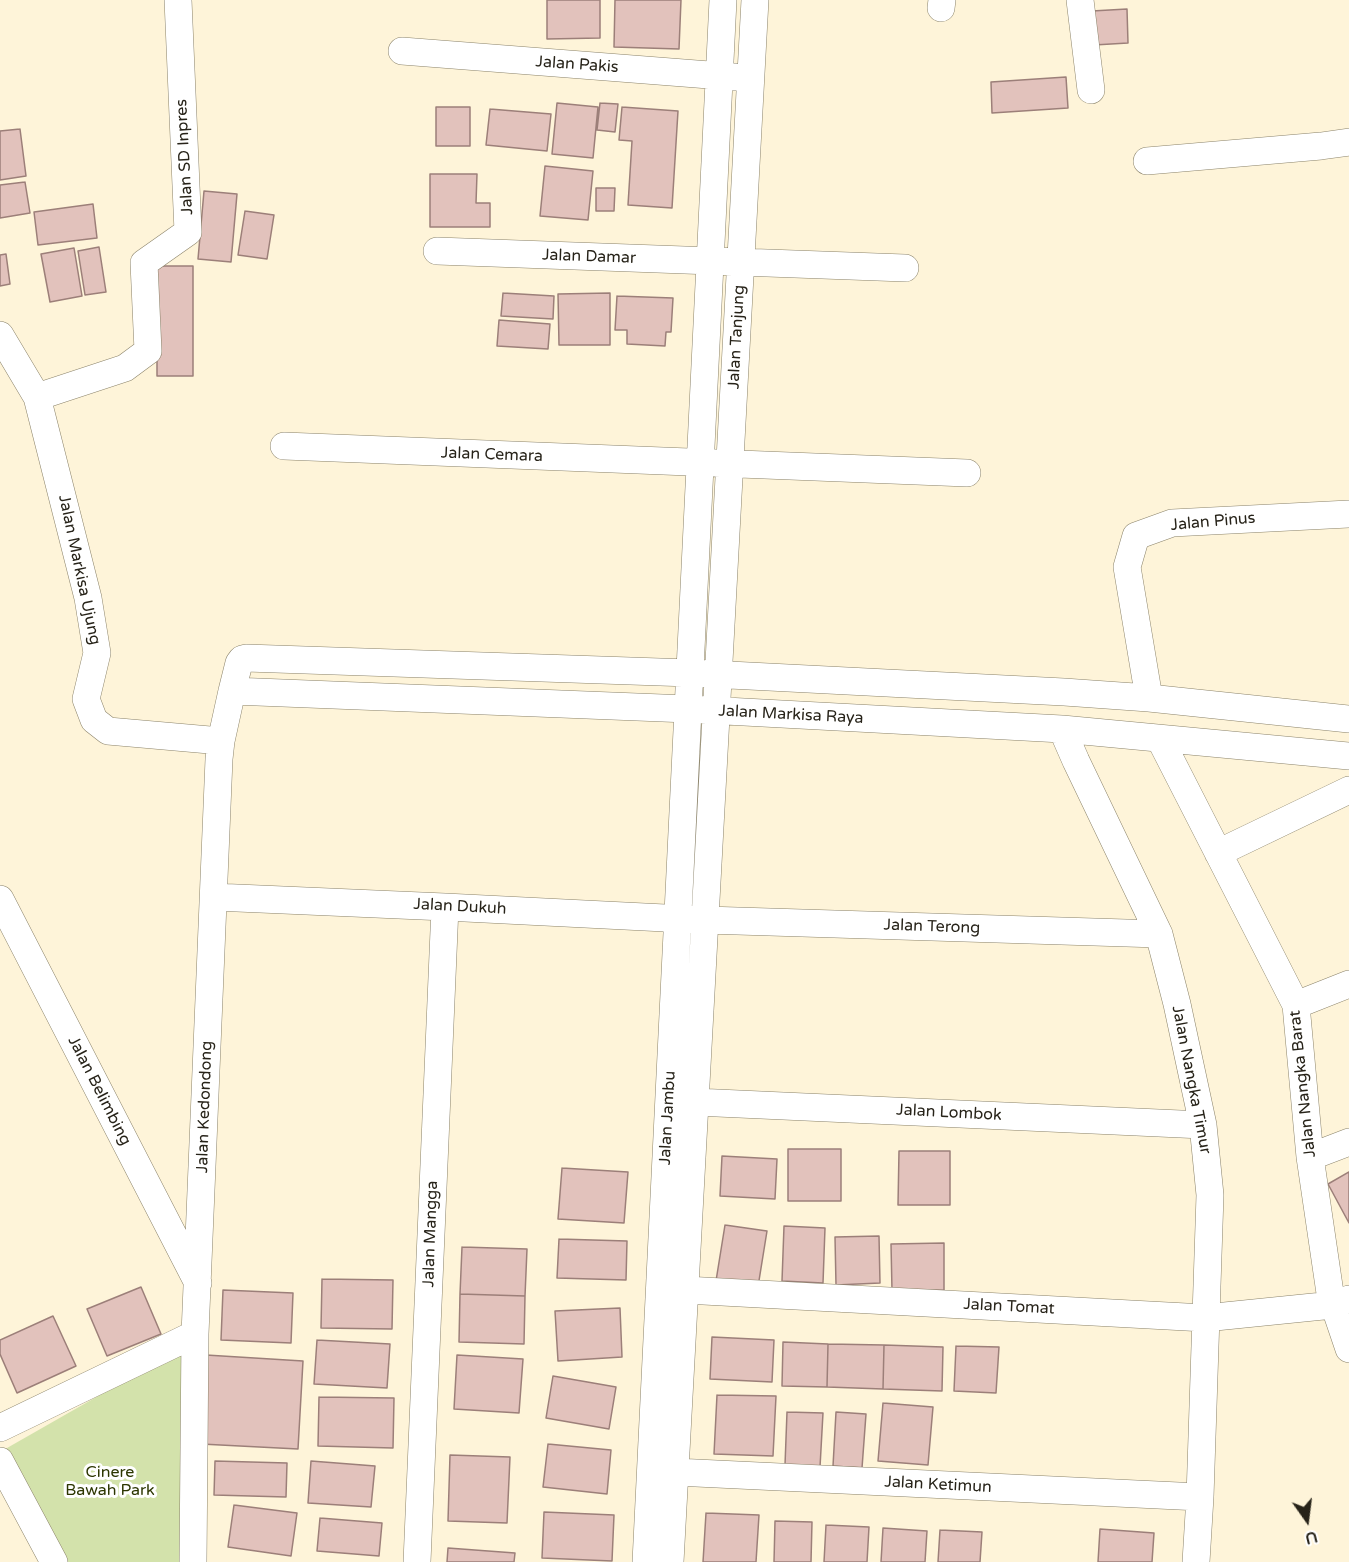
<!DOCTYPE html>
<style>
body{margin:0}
#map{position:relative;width:1349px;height:1562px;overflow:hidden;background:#fef4d9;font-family:"Varela Round",sans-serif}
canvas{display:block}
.north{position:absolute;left:1277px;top:1490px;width:60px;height:60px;-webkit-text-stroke:4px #fff;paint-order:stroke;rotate:166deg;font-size:16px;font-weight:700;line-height:24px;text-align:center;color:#272319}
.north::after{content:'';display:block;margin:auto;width:21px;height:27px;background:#272319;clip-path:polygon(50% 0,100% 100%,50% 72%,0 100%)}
</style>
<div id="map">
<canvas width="1349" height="1562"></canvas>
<div class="north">U</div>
</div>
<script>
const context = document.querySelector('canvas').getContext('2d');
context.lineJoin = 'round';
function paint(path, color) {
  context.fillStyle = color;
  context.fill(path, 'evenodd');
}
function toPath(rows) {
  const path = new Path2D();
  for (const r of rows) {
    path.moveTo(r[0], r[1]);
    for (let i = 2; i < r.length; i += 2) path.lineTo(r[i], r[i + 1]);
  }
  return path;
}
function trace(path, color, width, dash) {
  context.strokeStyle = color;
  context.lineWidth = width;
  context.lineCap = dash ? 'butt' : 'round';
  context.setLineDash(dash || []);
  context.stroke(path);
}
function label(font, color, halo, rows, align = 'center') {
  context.font = font + ' "Varela Round",sans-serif';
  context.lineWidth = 6;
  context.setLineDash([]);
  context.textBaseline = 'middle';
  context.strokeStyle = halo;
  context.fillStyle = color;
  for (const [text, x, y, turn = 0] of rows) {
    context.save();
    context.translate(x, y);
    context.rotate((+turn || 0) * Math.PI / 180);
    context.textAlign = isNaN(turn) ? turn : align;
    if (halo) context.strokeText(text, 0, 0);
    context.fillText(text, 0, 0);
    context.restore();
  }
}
paint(toPath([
 [191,1343,189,1562,56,1562,0,1452]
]), '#d3e2ab');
const building = toPath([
 [547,0,600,0,600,38,547,39,547,0],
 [615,0,681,0,679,49,614,47,615,0],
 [1127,9,1128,43,1094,45,1092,11,1127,9],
 [1066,77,1068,108,992,113,991,82,1066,77],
 [557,103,598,107,593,158,552,154,557,103],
 [600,103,618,104,615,132,597,130,600,103],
 [436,107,470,107,470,146,436,146,436,107],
 [622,107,678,111,672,208,628,205,632,141,619,140,622,107],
 [490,109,551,114,547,151,486,145,490,109],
 [20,129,26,176,0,180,0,131,20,129],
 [545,166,593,171,588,220,540,216,545,166],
 [430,174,477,174,476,203,490,203,490,227,430,227,430,174],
 [25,182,30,213,0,218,0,185,25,182],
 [596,188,615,188,614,211,596,211,596,188],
 [204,191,237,194,231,262,198,259,204,191],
 [93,204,97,238,38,245,34,212,93,204],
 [245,211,274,215,267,259,238,255,245,211],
 [99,247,106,292,85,295,78,251,99,247],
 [74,248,82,296,50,302,41,254,74,248],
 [6,254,10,284,0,286,0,255,6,254],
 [157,266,193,266,193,376,157,376,157,266],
 [503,293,554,296,553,319,501,316,503,293],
 [610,293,610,345,559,345,558,294,610,293],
 [617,296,673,298,671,332,666,332,665,346,627,344,627,330,615,330,617,296],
 [499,320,550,324,548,349,497,346,499,320],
 [788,1149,841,1149,841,1201,788,1201,788,1149],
 [899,1151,950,1151,950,1205,898,1205,899,1151],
 [722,1156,777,1159,775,1199,720,1196,722,1156],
 [562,1168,628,1172,624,1223,558,1219,562,1168],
 [1349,1172,1349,1223,1328,1184,1349,1172],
 [725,1225,767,1231,757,1293,715,1287,725,1225],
 [784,1226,825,1228,823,1283,782,1281,784,1226],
 [879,1236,880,1283,836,1285,835,1237,879,1236],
 [559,1239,627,1241,626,1280,557,1278,559,1239],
 [944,1243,944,1290,892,1291,891,1244,944,1243],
 [462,1247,527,1249,525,1296,460,1294,462,1247],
 [322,1279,393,1280,392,1329,321,1328,322,1279],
 [141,1287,161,1334,107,1356,87,1309,141,1287],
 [223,1290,293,1293,291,1343,221,1340,223,1290],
 [460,1294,525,1296,524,1344,459,1342,460,1294],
 [620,1308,622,1357,558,1361,555,1311,620,1308],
 [53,1316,76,1366,17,1393,0,1354,0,1340,53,1316],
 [712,1337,774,1340,772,1382,710,1379,712,1337],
 [317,1340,390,1344,387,1388,314,1384,317,1340],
 [783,1342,828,1344,827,1387,782,1386,783,1342],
 [828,1344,884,1345,883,1389,827,1387,828,1344],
 [884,1345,943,1347,942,1391,883,1389,884,1345],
 [956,1346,999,1347,996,1393,954,1391,956,1346],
 [206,1355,303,1361,298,1449,201,1444,206,1355],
 [457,1355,523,1359,519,1413,454,1409,457,1355],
 [553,1376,616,1387,609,1429,546,1418,553,1376],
 [717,1395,776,1396,773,1456,714,1454,717,1395],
 [319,1397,394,1398,393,1448,318,1446,319,1397],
 [883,1403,933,1407,928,1465,878,1461,883,1403],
 [787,1412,823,1413,820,1467,785,1465,787,1412],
 [836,1412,866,1414,862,1468,833,1466,836,1412],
 [548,1444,611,1450,607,1494,543,1487,548,1444],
 [450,1455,510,1457,507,1523,448,1521,450,1455],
 [215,1461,287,1463,286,1497,214,1495,215,1461],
 [311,1461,375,1466,371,1507,308,1503,311,1461],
 [234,1505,297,1513,291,1556,228,1547,234,1505],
 [544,1512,614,1515,612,1561,542,1558,544,1512],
 [706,1513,759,1515,756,1562,703,1562,706,1513],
 [320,1518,382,1523,379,1556,317,1551,320,1518],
 [775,1521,812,1522,811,1562,774,1562,775,1521],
 [826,1525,869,1527,867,1562,824,1562,826,1525],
 [883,1528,927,1531,925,1562,881,1562,883,1528],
 [1100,1529,1154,1533,1152,1562,1098,1562,1100,1529],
 [940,1530,982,1532,980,1562,938,1562,940,1530],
 [448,1548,515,1553,514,1562,447,1562,448,1548]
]);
paint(building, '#e2c2bc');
trace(building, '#9c7f79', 1.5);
const street = toPath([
 [1080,0,1091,90],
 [941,8,942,0],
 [402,51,735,77],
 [1147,161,1321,146,1349,142],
 [437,251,905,268],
 [0,335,37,397,88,598,97,653,86,699,94,720,108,731,221,741],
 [37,397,125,368,148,351,144,263,188,232,178,0],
 [284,446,967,473],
 [232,691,688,709,1062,729,1349,756],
 [1149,698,1127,567,1136,536,1172,523,1349,514],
 [1062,729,1076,761,1159,934,1177,1004,1203,1125,1210,1195,1200,1497,1196,1562],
 [1160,739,1296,1005,1310,1157,1330,1293,1349,1349],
 [1218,853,1349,790],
 [214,897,445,907,705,920,1159,934],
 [0,899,198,1283],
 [1296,1005,1349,984],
 [695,1102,1203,1125],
 [1310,1157,1349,1142],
 [685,1290,1205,1318,1333,1305,1349,1299],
 [0,1428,195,1334],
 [0,1461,54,1562],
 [675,1472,1200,1497],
 [193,1562,195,1334,219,759,221,741,232,691,239,663,242,659,246,658,690,673,1064,692,1149,698,1349,719],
 [417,1562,445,907],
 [646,1562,723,0],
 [670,1562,755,0]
]);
trace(street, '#8b836a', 28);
trace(street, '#fff', 27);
label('16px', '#272319', '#fff', [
 ["Jalan Pakis",577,65,4],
 ["Jalan SD Inpres",185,157,-93],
 ["Jalan Damar",589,257,2],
 ["Jalan Tanjung",737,337,-87],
 ["Jalan Cemara",492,455,2],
 ["Jalan Pinus",1213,522,-5],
 ["Jalan Markisa Ujung",79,570,78],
 ["Jalan Markisa Raya",791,715,3],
 ["Jalan Dukuh",460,907,3],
 ["Jalan Terong",932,927,2],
 ["Jalan Nangka Timur",1191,1080,79],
 ["Jalan Nangka Barat",1303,1084,-96],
 ["Jalan Belimbing",99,1091,63],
 ["Jalan Kedondong",205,1107,-88],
 ["Jalan Lombok",949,1113,3],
 ["Jalan Jambu",668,1118,-87],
 ["Jalan Mangga",431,1234,-88],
 ["Jalan Tomat",1009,1307,3],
 ["Jalan Ketimun",938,1485,3]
]);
label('16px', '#2c3600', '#fff', [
 ["Cinere",110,1473],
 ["Bawah Park",110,1491]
]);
</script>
